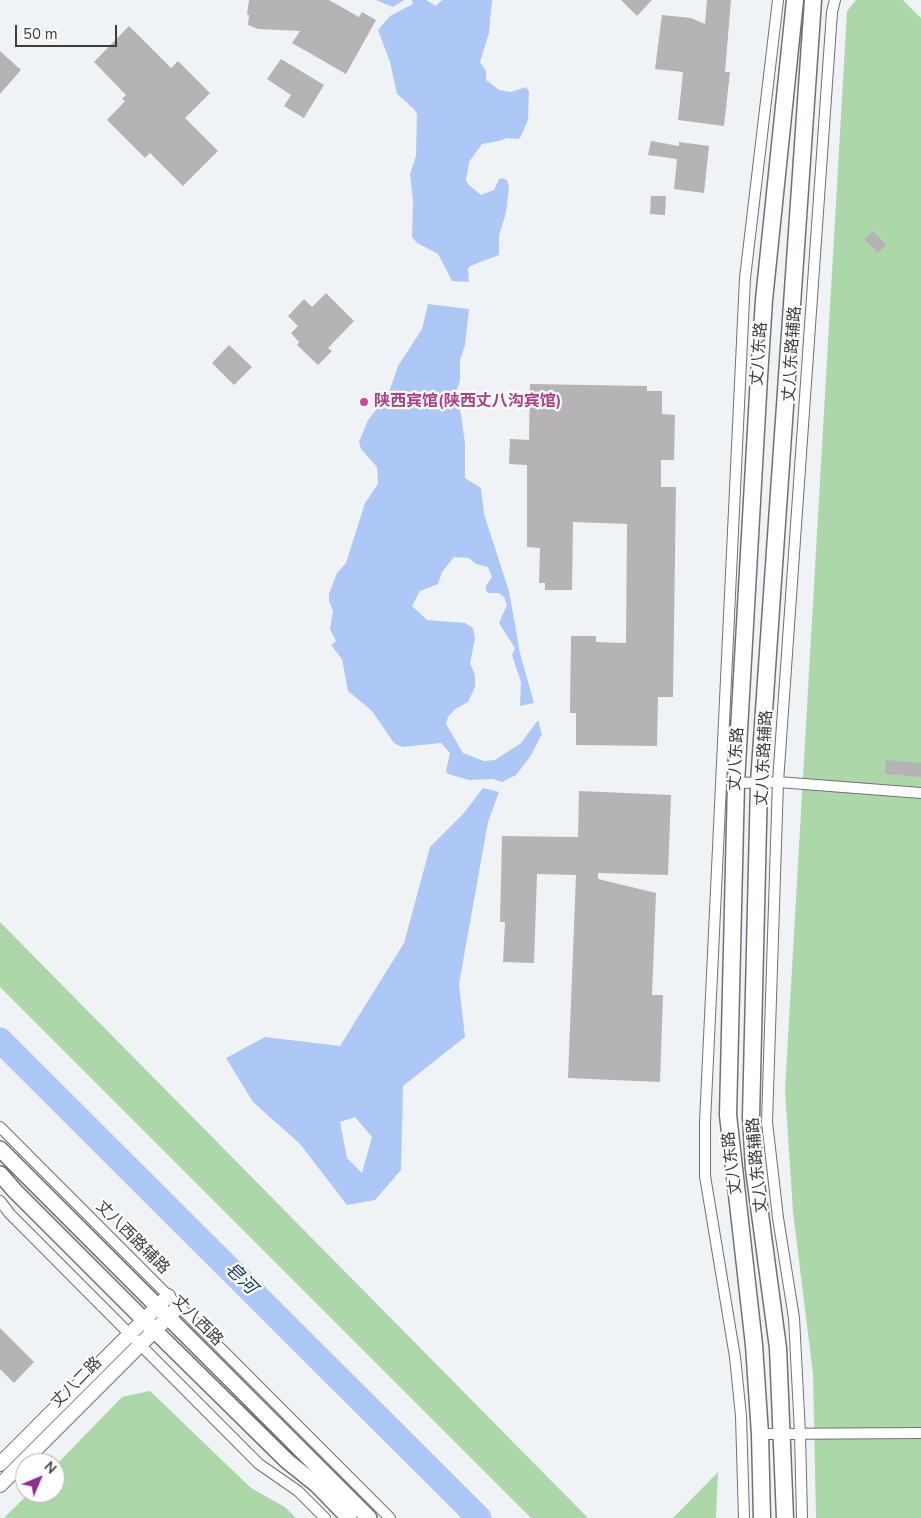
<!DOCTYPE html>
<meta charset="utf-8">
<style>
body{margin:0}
#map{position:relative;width:921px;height:1518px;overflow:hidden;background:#f0f3f6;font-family:"Nunito Sans",sans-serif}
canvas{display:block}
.north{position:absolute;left:15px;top:1453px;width:50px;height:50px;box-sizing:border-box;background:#fff;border:1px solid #b0b1b1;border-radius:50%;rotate:45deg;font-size:14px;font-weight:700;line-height:20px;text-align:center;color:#3a3c3d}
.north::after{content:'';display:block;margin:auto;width:18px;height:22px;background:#8f2d95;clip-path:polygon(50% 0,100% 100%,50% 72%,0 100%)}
.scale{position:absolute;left:15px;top:25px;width:102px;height:22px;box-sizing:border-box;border:2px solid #3a3c3d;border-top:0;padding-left:6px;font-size:15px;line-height:18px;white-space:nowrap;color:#3a3c3d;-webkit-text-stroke:4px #fff;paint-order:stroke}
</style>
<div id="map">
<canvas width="921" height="1518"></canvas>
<div class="north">N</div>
<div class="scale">50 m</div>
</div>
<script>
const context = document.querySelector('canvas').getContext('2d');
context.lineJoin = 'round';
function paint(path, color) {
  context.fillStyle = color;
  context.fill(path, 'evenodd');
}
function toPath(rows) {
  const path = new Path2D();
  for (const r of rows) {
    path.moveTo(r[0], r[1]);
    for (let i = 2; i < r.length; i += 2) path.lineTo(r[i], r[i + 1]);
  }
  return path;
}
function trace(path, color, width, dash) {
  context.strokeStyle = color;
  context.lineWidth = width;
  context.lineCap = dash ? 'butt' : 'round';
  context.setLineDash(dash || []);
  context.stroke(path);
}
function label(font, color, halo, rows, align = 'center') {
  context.font = font + ' "Nunito Sans","Noto Sans SC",sans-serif';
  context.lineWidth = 4.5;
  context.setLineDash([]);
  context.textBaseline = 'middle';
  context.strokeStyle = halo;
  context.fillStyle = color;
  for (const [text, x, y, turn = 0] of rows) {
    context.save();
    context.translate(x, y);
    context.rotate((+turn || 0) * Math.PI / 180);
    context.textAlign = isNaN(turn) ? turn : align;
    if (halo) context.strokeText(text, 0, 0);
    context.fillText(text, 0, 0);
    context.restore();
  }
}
paint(toPath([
 [856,0,903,0,921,18,921,1518,816,1518,813,1374,793,1212,785,1090,847,11],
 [0,922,588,1518,531,1518,0,987],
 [150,1391,251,1488,285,1507,296,1518,4,1518,29,1493,55,1493,55,1466,122,1397],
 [718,1472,716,1518,673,1518]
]), '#acd7a8');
paint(toPath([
 [376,0,404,0,393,7],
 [412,0,426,0,436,6,442,0,492,0,489,33,480,62,486,71,486,80,499,90,511,92,526,87,529,91,528,120,520,138,517,139,507,138,499,141,482,144,469,162,466,180,468,184,481,195,494,190,499,179,502,178,507,180,509,186,506,213,499,235,499,255,470,266,468,269,469,282,452,281,438,254,417,243,412,237,413,201,410,174,416,156,417,114,414,109,397,94,390,62,378,30,390,16,413,4],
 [428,304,469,309,465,345,460,360,460,380,455,396,461,414,465,444,465,478,481,488,484,514,509,591,520,653,534,703,520,706,521,682,512,655,515,648,499,623,507,605,504,597,499,593,488,593,486,591,486,586,492,577,488,567,476,564,469,558,454,557,442,572,438,584,420,591,412,606,427,620,465,623,473,628,475,639,470,663,475,675,475,687,468,702,455,709,448,717,446,724,463,753,484,761,495,760,521,743,538,720,542,734,530,757,516,775,502,782,493,779,469,780,448,774,446,771,450,753,441,743,402,747,394,743,372,711,348,691,342,659,331,645,336,641,330,629,333,611,329,601,329,594,337,573,346,563,365,503,378,484,377,467,361,449,359,442,368,420,388,395,398,366,422,329],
 [483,788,499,792,488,822,459,984,465,1037,403,1086,401,1170,375,1200,347,1205,300,1144,253,1102,226,1058,265,1037,340,1046,404,943,430,847,463,814],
 [355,1117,372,1137,362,1173,347,1158,340,1122]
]), '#adc8f7');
trace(toPath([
 [0,1040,479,1518]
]), '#adc8f7', 25);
paint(toPath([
 [249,0,329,0,359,17,362,12,376,20,346,74,292,43,300,31,258,29,248,25,249,15,247,15],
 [621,0,652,0,637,16],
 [707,0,731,0,725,72,730,72,724,126,678,120,683,72,655,69,662,15,691,18,705,24],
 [129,26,171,68,178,61,210,93,185,118,218,151,183,186,150,153,145,158,107,120,125,101,122,99,126,95,94,62],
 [0,51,21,70,0,94],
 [281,59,324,85,304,118,284,106,291,95,267,79],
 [651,141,679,146,679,142,709,146,704,193,674,189,677,159,648,155],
 [651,196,666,196,665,215,650,214],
 [873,231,886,245,878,253,864,239],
 [326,293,354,321,328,348,332,351,318,365,297,345,299,342,291,333,298,326,288,316,304,299,312,307],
 [229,345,252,367,234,385,212,363],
 [530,384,647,386,647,391,662,391,662,414,675,415,674,460,661,460,661,487,676,487,673,697,658,697,657,746,576,745,576,713,570,713,571,636,596,636,596,642,626,643,627,524,573,522,572,590,545,590,545,583,539,583,540,548,527,547,527,465,509,464,510,439,529,440],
 [886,760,921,763,921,777,885,774],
 [579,791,671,795,668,875,598,873,598,879,656,893,652,995,663,995,660,1082,568,1078,576,875,537,874,534,963,503,962,505,922,500,922,502,836,578,837],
 [0,1328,34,1362,14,1383,0,1369]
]), '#b5b3b6');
const minor = toPath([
 [736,783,778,782,921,793],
 [0,1127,390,1518],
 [0,1201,10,1214,259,1464,298,1491,325,1518],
 [760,1434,921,1433],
 [744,1518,741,1416,735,1357,705,1176,705,1122,745,278,778,0],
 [802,1518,800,1433,794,1318,778,1218,767,1122,778,782,832,12,835,0]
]);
const tertiary = toPath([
 [0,1464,168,1296],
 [0,1485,179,1306]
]);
const secondary = toPath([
 [0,1149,369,1518],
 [0,1174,15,1191,154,1330,287,1461,317,1485,349,1518]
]);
const primary = toPath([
 [762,1518,760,1434,754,1345,728,1115,736,783,759,377,764,300,795,0],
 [785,1518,778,1348,754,1169,751,1117,759,783,813,0]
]);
trace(minor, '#6f7275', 12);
trace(tertiary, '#6f7275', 16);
trace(secondary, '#6f7275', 18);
trace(primary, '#6f7275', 19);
trace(minor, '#fff', 10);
trace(tertiary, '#fff', 14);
trace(secondary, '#fff', 15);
trace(primary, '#fff', 16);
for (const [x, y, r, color] of [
 [364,402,5,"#d1479c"]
]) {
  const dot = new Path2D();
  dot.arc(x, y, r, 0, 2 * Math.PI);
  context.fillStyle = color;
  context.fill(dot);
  trace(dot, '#fff', 2);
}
label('16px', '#3a3c3d', '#fff', [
 ["丈八东路",760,354,-86],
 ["丈八东路辅路",793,354,-86],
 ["丈八东路辅路",765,758,-87],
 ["丈八东路",737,759,-87],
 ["丈八东路",733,1163,-97],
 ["丈八东路辅路",758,1165,-95],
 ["丈八西路辅路",132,1238,45],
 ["丈八西路",197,1321,45],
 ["丈八二路",77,1383,-45]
]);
label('bold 16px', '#b23c85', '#fff', [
 ["陕西宾馆(陕西丈八沟宾馆)",374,402]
], 'left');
label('italic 18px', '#103476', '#fff', [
 ["皂河",240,1279,45]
]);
</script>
